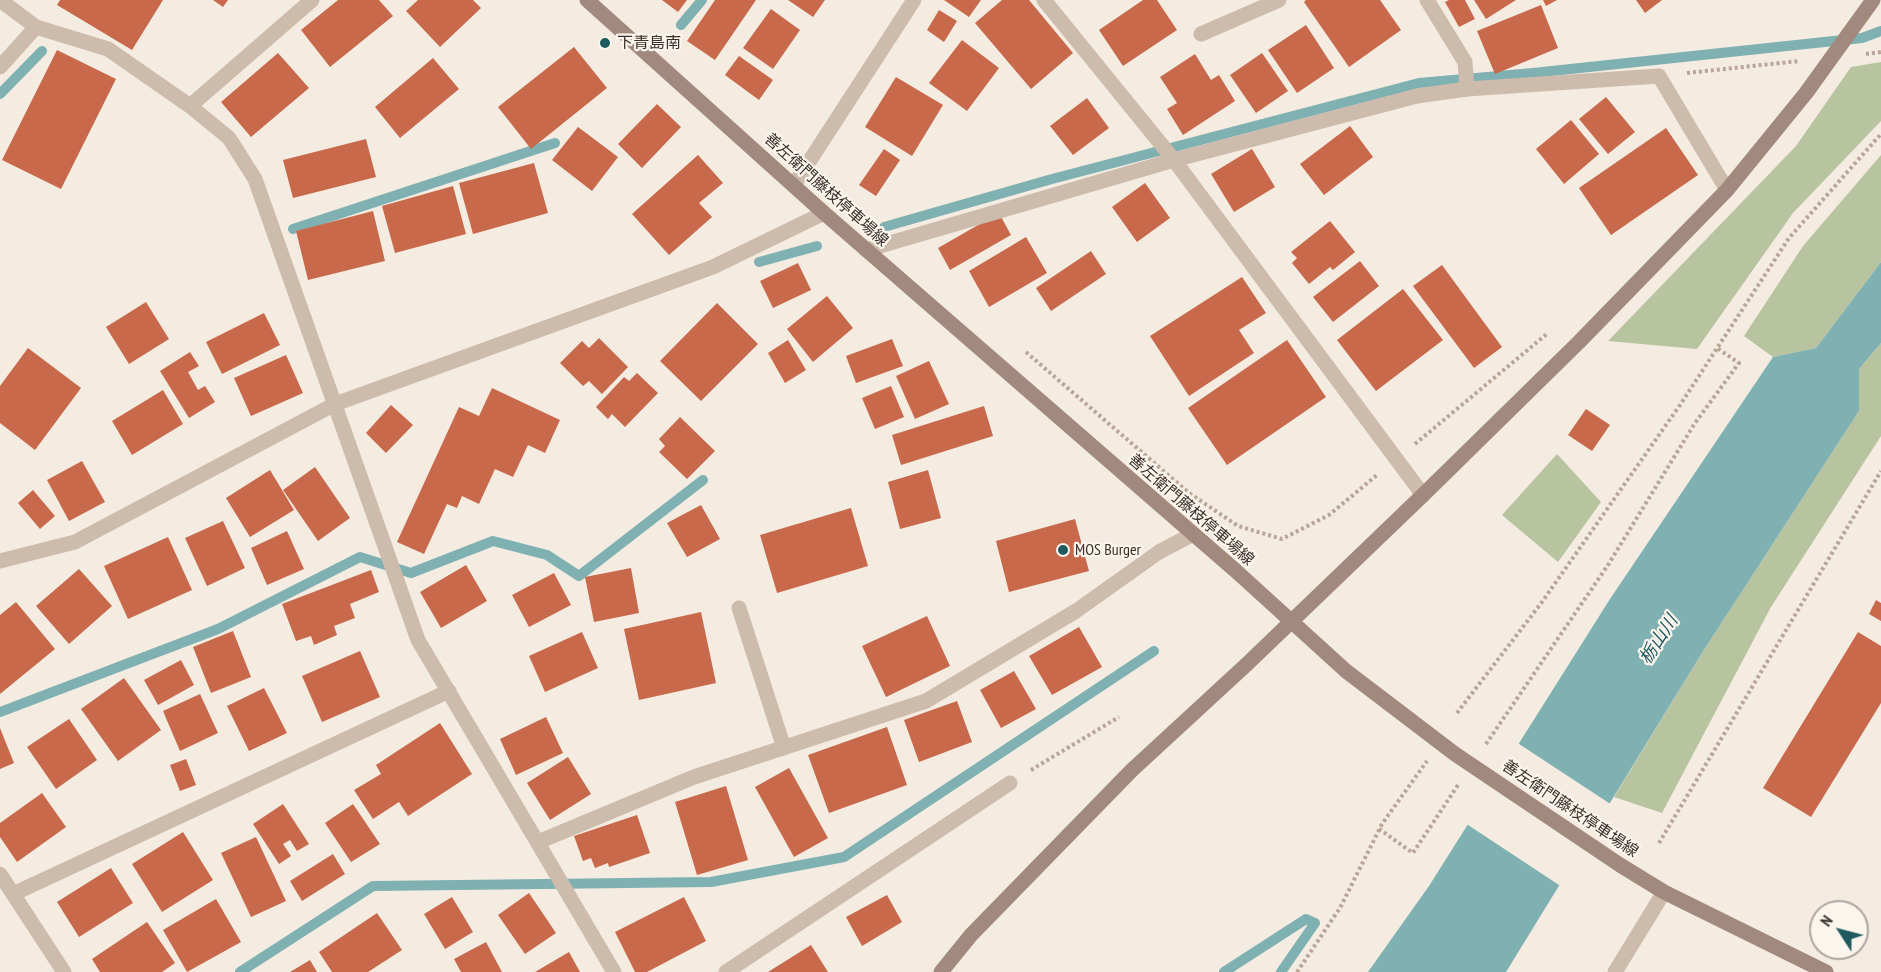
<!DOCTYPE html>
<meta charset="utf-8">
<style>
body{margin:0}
#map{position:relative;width:1881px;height:972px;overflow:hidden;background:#f4ebe1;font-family:"PT Sans Narrow",sans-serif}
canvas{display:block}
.north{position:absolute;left:1809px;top:900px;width:60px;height:60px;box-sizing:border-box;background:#fbf5ee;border:2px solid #aea6a0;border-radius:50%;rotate:306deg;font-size:16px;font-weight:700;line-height:24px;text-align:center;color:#3b302b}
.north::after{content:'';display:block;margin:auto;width:21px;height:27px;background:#1f5a5e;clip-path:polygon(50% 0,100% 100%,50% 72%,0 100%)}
</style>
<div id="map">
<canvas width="1881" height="972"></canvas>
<div class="north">N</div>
</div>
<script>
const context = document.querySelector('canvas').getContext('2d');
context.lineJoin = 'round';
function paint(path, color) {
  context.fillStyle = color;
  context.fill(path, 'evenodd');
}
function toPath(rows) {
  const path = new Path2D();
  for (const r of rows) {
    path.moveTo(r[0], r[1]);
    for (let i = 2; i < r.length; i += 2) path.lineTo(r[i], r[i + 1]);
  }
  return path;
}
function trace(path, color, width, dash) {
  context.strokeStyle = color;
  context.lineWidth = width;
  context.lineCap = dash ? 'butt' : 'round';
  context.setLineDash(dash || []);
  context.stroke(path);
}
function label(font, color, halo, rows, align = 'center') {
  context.font = font + ' "PT Sans Narrow","Noto Sans JP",sans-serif';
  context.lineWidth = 4.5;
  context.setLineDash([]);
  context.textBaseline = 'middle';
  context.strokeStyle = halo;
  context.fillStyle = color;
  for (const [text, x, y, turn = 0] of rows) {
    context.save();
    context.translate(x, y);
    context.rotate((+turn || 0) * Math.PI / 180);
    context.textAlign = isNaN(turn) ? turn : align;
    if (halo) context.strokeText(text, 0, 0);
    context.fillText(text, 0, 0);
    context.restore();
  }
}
paint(toPath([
 [1881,62,1881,121,1793,213,1697,349,1608,341,1796,146,1851,67],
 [1881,155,1881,262,1816,348,1773,357,1744,336,1803,246],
 [1881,343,1881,436,1771,607,1662,813,1614,797,1702,653,1859,411,1859,369],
 [1557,454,1601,502,1558,562,1502,515]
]), '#b8c4a0');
paint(toPath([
 [1881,262,1881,343,1859,369,1859,411,1702,653,1506,972,1368,972,1429,886,1610,599,1773,357,1816,348]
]), '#7fb0b2');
paint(toPath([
 [1516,742,1612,805,1562,887,1465,823]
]), '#f4ebe1');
trace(toPath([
 [681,25,702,0],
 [0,94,42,51],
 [884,227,1052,179,1419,83,1533,73,1862,38,1881,31],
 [293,229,555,143],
 [759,262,817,246],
 [0,712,218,629,360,557,411,573,493,541,547,555,579,576,703,480],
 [240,972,373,886,711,882,844,857,1154,651],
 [1224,972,1306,919,1315,923,1281,972]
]), '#7fb0b2', 10);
paint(toPath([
 [60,0,163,0,132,50,57,5],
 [213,0,228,0,223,7],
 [338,0,379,0,393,16,330,67,301,30],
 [418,0,473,0,481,8,440,47,406,11],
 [662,0,687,0,678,12],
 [715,0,756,0,715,60,687,41],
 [788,0,825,0,813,17],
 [944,0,981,0,969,17],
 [1002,0,1029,0,1073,53,1031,89,975,23],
 [1143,0,1157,0,1177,30,1123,66,1099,30],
 [1306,0,1380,0,1401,30,1349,67,1304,2],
 [1449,0,1465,0,1475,19,1459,27,1445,2],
 [1474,0,1516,0,1486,19],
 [1543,0,1557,0,1546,6],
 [1636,0,1662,0,1645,13],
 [1541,5,1558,48,1495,74,1477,31],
 [771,9,800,30,773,69,743,48],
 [939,10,957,21,944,42,927,30],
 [1306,25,1334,68,1297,93,1268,50],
 [962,40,999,68,967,111,929,83],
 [574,47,607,88,531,149,498,107],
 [57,50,116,79,61,189,2,160],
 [278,53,309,88,251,137,221,102],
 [1262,53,1288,91,1256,113,1230,75],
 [1195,54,1211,80,1219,75,1235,101,1183,135,1167,109,1177,103,1160,77],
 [739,56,773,80,759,100,725,75],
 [433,58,459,89,400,138,375,107],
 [896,77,943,105,912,156,865,127],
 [1606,97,1635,132,1608,154,1579,119],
 [1087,98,1109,128,1073,155,1050,126],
 [657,104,681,127,642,168,618,144],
 [1571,120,1599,154,1564,184,1536,149],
 [1350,126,1373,157,1324,195,1300,164],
 [578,127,618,157,592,191,552,160],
 [1666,128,1698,175,1611,235,1579,188],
 [366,139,376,177,293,198,283,160],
 [884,149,900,160,876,196,859,185],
 [1252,149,1275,187,1234,212,1211,174],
 [698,155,723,183,699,203,712,217,669,255,632,214],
 [534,163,548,213,473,234,459,183],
 [1145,183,1170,218,1137,242,1112,207],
 [453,186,466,234,395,253,382,206],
 [373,211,385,261,308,280,296,231],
 [999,213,1011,235,950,270,938,248],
 [1330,221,1355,252,1333,270,1330,267,1309,284,1292,263,1297,258,1291,252],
 [1026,237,1047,273,989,307,969,271],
 [1091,251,1106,274,1051,311,1036,288],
 [1360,261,1379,286,1333,322,1313,297],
 [798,263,811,290,773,308,760,281],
 [1442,265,1502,347,1474,368,1413,286],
 [1242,277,1266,313,1239,330,1254,353,1189,396,1150,336],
 [1403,289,1443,340,1376,391,1337,340],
 [827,296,853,328,813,362,787,329],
 [146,302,169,339,129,364,106,327],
 [717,303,758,344,701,401,660,361],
 [264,313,280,345,222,374,206,342],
 [599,338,628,367,602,394,589,381,583,386,560,363,582,341,589,348],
 [892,339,903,366,856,383,846,356],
 [788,340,806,370,785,383,768,353],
 [1287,340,1326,397,1227,465,1188,408],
 [28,348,81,388,35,450,0,423,0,386],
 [190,352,199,366,188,372,198,390,205,386,215,402,189,418,160,371],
 [286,355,303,393,251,416,234,378],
 [929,361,949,404,915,419,896,376],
 [637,373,658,393,625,427,612,414,608,419,596,407,624,377,629,381],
 [891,386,904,417,875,429,862,398],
 [492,388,560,420,545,453,528,445,513,477,495,469,479,504,462,496,457,508,447,504,424,554,397,542,459,407,479,416],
 [163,390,183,424,132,455,112,421],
 [391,405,413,425,386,453,366,433],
 [984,406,993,436,901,465,892,435],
 [1586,409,1610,425,1592,451,1568,435],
 [680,417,715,451,687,479,659,452,665,446,659,439],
 [82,461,105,502,69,521,47,480],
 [315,467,350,518,318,541,283,490],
 [270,470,294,510,250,537,226,498],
 [928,470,941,518,900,529,888,482],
 [33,490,55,516,40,529,18,503],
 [701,505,720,539,687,557,667,523],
 [851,508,868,566,777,593,760,535],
 [1075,519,1089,571,1009,592,996,541],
 [223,521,245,568,207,586,185,538],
 [287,531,304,569,267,585,251,548],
 [168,537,192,590,128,619,104,566],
 [466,565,487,601,441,628,420,592],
 [631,568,639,613,594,622,585,577],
 [79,569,112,606,69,644,36,606],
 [371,570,379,592,350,604,355,618,334,626,337,635,314,645,311,636,296,641,282,604],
 [554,573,571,605,529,627,512,595],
 [1876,600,1881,603,1881,621,1869,614],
 [16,602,55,649,0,694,0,615],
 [701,612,716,683,639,700,624,629],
 [927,616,950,666,886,697,862,646],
 [1079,627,1102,667,1052,695,1029,656],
 [233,631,251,677,211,693,193,647],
 [582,632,598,668,545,692,529,656],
 [1858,632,1881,646,1881,703,1811,817,1763,788],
 [360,651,380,697,322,722,302,676],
 [181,660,194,685,158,705,144,680],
 [1014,671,1036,709,1001,728,980,690],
 [124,678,161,730,118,761,81,709],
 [264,688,287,733,249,751,227,706],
 [200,694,218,733,180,751,163,711],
 [957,701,972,742,919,762,904,720],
 [546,717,563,753,516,775,500,739],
 [69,719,97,760,56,789,27,747],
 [440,723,472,774,408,816,399,802,373,819,354,790,381,774,376,765],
 [887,727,907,785,829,813,808,755],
 [0,728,14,763,0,769],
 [568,757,591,794,550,820,527,783],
 [186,759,196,785,180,791,170,765],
 [789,768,828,838,794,857,755,787],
 [726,786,748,860,697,875,675,802],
 [42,793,66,827,17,862,0,837,0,823],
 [283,804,309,844,297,851,290,840,283,844,291,856,279,864,253,824],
 [353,804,380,844,351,862,325,823],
 [637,815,650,853,609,867,608,863,595,868,591,858,583,861,574,836],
 [183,832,213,880,162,912,132,864],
 [256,837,286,901,251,917,221,853],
 [333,854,345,874,302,901,290,881],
 [111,868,133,903,79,937,57,902],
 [529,893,556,933,525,954,498,915],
 [887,895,902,922,862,946,846,917],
 [452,897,473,932,445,949,424,914],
 [684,897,706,941,647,972,635,972,615,932],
 [216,899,241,942,187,972,163,930],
 [377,913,402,950,368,972,332,972,319,952],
 [147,922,175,963,162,972,100,972,92,959],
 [486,942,502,972,461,972,454,959],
 [811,945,828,972,768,972],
 [569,952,580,972,535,972],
 [310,960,317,972,290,972]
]), '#c8694b');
trace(toPath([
 [1866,54,1881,52],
 [1687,73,1799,61],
 [1026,352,1189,493,1238,526,1282,539,1329,515,1377,475],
 [1415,444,1548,333],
 [1457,713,1542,602,1680,405,1789,238,1881,134],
 [1486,744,1608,565,1695,423,1739,363,1717,348],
 [1031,770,1119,717],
 [1379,829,1413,853,1458,785],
 [1659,843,1881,471],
 [1297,972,1340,908,1382,824,1427,761]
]), '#b9a596', 4, [3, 3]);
trace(toPath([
 [1044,0,1174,160,1423,495],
 [1427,0,1465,62,1467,89],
 [1201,34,1279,0],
 [739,608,784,748],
 [538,842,694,777,926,701,1076,611,1159,552,1193,534],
 [13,894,449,691]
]), '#cdbbac', 15);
trace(toPath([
 [0,0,36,27,108,49,190,106,229,138,255,179,418,640,614,972],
 [0,67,36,27],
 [190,106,312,0],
 [794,185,914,0],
 [866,250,1174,160,1417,96,1467,89,1659,76,1727,190],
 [0,561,75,542,335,404,713,267,824,213],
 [0,874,64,972],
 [726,972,1010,783],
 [1615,972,1664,892]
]), '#cdbbac', 15);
trace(toPath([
 [587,0,824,213,1236,571,1346,671,1455,754,1620,865,1664,892,1826,972],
 [941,972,971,935,1132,770,1246,665,1423,495,1579,342,1727,190,1806,93,1873,0]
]), '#a18a7d', 15);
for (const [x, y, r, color] of [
 [605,43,6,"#1f5a5e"],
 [1063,550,6,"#1f5a5e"]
]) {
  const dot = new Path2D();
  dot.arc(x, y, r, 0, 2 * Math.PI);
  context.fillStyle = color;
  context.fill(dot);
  trace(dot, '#fbf5ee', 2);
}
label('16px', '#3b302b', '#fbf5ee', [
 ["下青島南",617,43],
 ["MOS Burger",1075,550]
], 'left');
label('16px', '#3b302b', '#fbf5ee', [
 ["善左衛門藤枝停車場線",826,190,42],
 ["善左衛門藤枝停車場線",1191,510,41],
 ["善左衛門藤枝停車場線",1570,809,34]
]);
label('italic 18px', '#1f5a5e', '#fbf5ee', [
 ["栃山川",1659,640,-57]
]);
</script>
